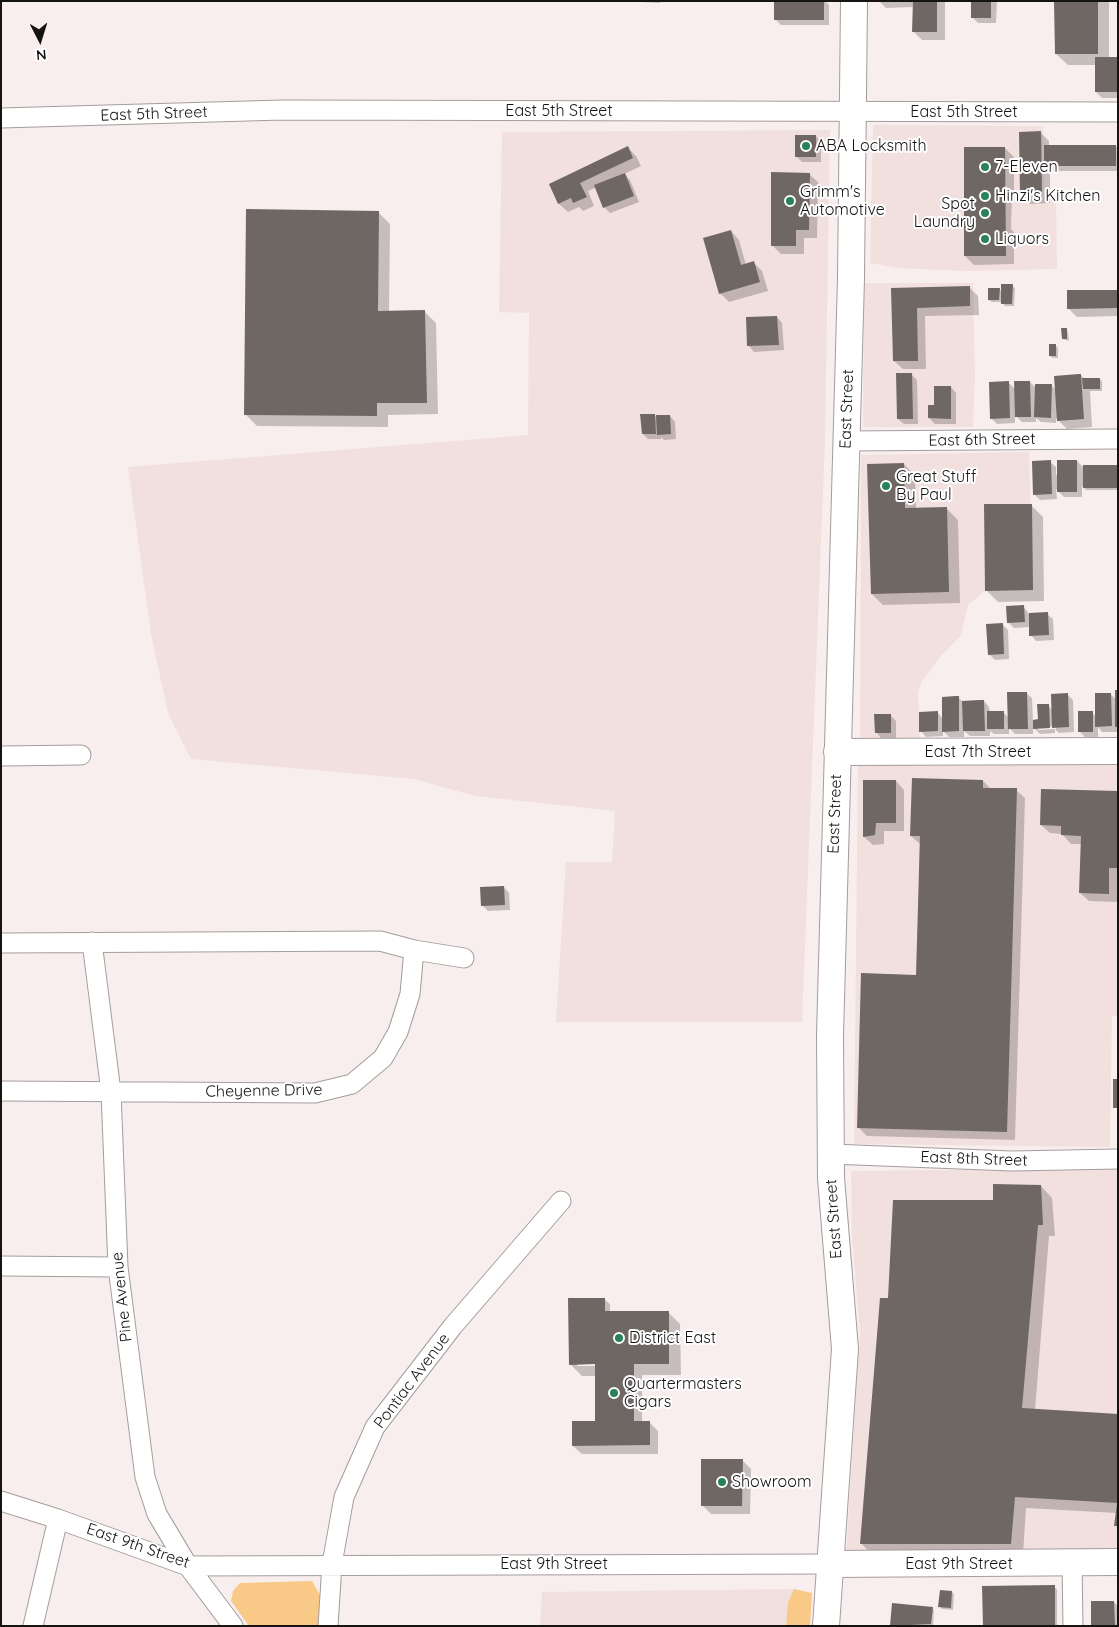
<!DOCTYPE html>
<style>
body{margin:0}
#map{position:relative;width:1119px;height:1627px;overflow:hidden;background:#f8eeee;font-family:Quicksand,sans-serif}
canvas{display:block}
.frame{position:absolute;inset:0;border:2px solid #161313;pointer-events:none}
.north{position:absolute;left:15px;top:15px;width:50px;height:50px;-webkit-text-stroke:4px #fff;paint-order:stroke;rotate:175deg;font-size:14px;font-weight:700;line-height:20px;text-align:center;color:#161313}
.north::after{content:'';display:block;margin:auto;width:18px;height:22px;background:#161313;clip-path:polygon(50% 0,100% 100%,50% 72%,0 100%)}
</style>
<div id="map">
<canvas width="1119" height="1627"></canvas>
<div class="frame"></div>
<div class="north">N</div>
</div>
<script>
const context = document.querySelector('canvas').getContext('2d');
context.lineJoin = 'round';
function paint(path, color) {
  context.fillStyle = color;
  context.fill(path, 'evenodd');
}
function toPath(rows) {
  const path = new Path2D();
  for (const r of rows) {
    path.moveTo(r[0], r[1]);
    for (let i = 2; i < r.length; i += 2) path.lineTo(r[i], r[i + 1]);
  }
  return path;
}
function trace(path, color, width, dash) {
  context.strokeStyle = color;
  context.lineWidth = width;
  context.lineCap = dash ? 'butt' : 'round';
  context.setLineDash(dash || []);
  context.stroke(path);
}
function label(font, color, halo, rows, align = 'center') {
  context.font = font + ' Quicksand,sans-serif';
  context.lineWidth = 4;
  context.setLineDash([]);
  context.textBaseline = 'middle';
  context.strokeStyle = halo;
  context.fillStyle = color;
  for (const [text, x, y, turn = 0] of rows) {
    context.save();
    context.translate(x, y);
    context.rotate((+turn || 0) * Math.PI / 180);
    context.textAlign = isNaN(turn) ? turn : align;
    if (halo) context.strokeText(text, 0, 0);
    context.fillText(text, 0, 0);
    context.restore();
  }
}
paint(toPath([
 [873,125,1043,126,1044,197,1056,197,1057,269,964,271,897,268,870,263],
 [830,130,825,441,802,1022,556,1022,566,862,612,862,615,811,475,796,414,779,191,759,168,713,151,634,128,467,528,435,529,313,499,312,502,132],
 [864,283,973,283,975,376,973,427,863,427],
 [1029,452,1033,590,985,591,968,605,961,635,940,657,922,681,918,692,920,741,860,740,861,455],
 [858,761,1118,764,1118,1016,1112,1016,1110,1147,854,1144],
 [1118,1168,1118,1555,846,1554,860,1332,852,1237,851,1171],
 [794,1589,788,1602,786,1626,540,1626,542,1592]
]), '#f2e0df');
paint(toPath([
 [312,1581,320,1595,318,1626,249,1626,231,1601,233,1591,240,1583],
 [794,1589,812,1593,810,1626,786,1626,788,1602]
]), '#f8c987');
paint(toPath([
 [621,1,661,1,660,3],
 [775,1,825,1,829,5,829,25,781,25,775,19],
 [879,1,945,1,945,40,922,40,913,31,914,7,886,8],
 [973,1,997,1,996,23,978,23,973,18],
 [1056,1,1109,1,1109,58,1118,58,1118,98,1102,98,1096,92,1096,65,1068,65,1056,54],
 [1041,133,1049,141,1049,146,1115,146,1118,148,1118,171,1050,171,1050,203,1030,204,1022,195],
 [816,136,821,142,821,162,802,162,796,156],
 [628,148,636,156,641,166,624,174,630,180,639,202,610,213,605,208,597,187,588,191,594,206,583,211,579,207,568,212,559,204,550,184],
 [1005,148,1014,157,1014,194,1002,182,1000,184,1012,196,1011,229,1014,232,1014,264,974,265,965,256],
 [809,174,818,182,817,238,804,238,804,254,781,254,772,245],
 [378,212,390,224,389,312,424,311,436,323,438,414,388,415,388,427,257,426,245,414],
 [731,231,739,240,746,265,754,263,762,271,768,291,729,302,720,293],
 [1012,286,1015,288,1014,306,1005,306,1002,302,992,302,989,300,999,289,1003,293],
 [969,287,978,296,979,315,925,316,926,369,903,369,894,361,892,289],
 [1118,291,1118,316,1077,317,1068,308],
 [777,317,782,323,784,350,754,352,749,346,747,318],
 [1066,329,1068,332,1069,341,1063,339],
 [1055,345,1058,348,1058,358,1053,358,1050,356],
 [911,374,917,380,918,424,904,424,898,419],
 [1080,375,1085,379,1099,379,1102,381,1102,391,1090,391,1092,427,1067,429,1056,418,1056,423,1041,422,1036,418,1036,422,1022,422,1015,415,1015,423,997,424,991,418,1008,382,1016,390,1030,382,1036,388,1051,385,1056,390],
 [951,387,956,393,956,424,935,424,929,418,935,406],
 [654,415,657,418,670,416,675,422,676,439,664,440,661,437,661,439,648,439,643,434],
 [1077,461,1084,468,1118,466,1118,490,1086,490,1082,486,1082,497,1064,497,1056,489,1057,499,1040,500,1034,494,1050,462,1056,467,1056,475,1058,475],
 [904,464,915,476,916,509,946,508,958,520,960,603,883,605,872,594],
 [1031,505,1043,517,1044,601,998,602,986,590],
 [1023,606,1029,614,1047,614,1053,619,1054,640,1036,641,1031,635,1030,627,1014,628,1008,622],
 [1003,625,1008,630,1009,659,995,660,989,654],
 [1118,691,1117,732,1102,732,1098,727,1098,737,1085,737,1079,731,1092,712,1096,717,1110,694,1116,699],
 [1026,693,1032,698,1033,721,1039,720,1048,705,1052,710,1067,694,1073,700,1074,732,1059,733,1055,729,1055,733,1040,734,1033,727,1033,734,1015,734,1009,728,1009,734,994,734,990,731,990,736,970,736,964,731,964,737,949,737,943,731,943,736,926,737,921,731,937,712,943,719,958,697,963,702,984,701,989,707,990,712,1003,712,1009,718],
 [1056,726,1056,729,1038,730,1038,727],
 [890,715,896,721,896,738,881,738,876,732],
 [896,781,904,790,904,831,884,831,884,844,873,845,864,837],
 [983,781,991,789,1016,790,1025,798,1015,1140,867,1136,858,1127,917,976,920,844,911,836],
 [1118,792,1117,902,1089,901,1080,893,1082,844,1071,844,1062,834,1050,833,1041,825],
 [504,887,509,893,510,910,488,911,482,905],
 [1041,1186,1052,1198,1055,1236,1049,1236,1035,1410,1118,1415,1118,1528,1115,1525,1117,1513,1026,1508,1023,1555,873,1556,862,1544,889,1300,994,1202],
 [604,1299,610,1304,610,1313,668,1312,680,1324,681,1375,642,1375,642,1422,649,1422,658,1431,658,1454,582,1454,573,1446,597,1422,596,1376,582,1376,570,1364],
 [577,1363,596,1363,596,1366,577,1366],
 [742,1460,751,1469,750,1514,711,1514,702,1505],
 [1054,1587,1057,1589,1057,1626,984,1626],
 [952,1592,954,1594,953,1610,942,1609,940,1607],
 [1114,1602,1118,1606,1118,1626,1092,1626],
 [932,1608,934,1610,933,1626,891,1626]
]), '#0003');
paint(toPath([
 [774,1,824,1,824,20,774,20],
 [913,1,937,1,937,32,912,32],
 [971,1,991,1,991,18,971,18],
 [1054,1,1098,1,1098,54,1055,54],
 [1095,57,1118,57,1118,92,1095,92],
 [1041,131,1042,195,1020,195,1019,132],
 [795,135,816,135,816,157,795,157],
 [1044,145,1116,145,1116,166,1044,166],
 [628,146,633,158,580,183,587,197,573,203,571,198,558,204,549,184],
 [964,147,1005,147,1006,256,964,256],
 [771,172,810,173,809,230,796,230,796,246,771,246],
 [625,173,634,196,603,208,594,185],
 [246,209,379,211,378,311,425,310,427,403,377,403,377,416,244,415],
 [731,230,741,265,754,261,760,282,719,294,703,238],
 [1001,284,1013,284,1012,304,1001,304],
 [970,286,970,306,917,308,918,361,893,361,891,288],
 [988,288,1000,288,999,300,988,300],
 [1067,290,1118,290,1118,308,1067,309],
 [777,316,779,345,747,346,746,317],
 [1061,328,1067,328,1067,339,1062,339],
 [1049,344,1056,344,1056,356,1049,356],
 [896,373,912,373,913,419,897,419],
 [1079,374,1081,374,1084,419,1057,421,1054,376],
 [1082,378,1100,378,1100,389,1083,389],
 [1009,381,1010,418,990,419,989,382],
 [1014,381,1030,381,1031,417,1015,417],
 [1035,384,1052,384,1051,418,1034,417],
 [934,386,951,386,951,419,928,418,928,405,934,405],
 [640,414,655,414,656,434,642,434],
 [656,415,670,415,671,434,657,435],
 [1051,460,1052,494,1033,495,1032,461],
 [1057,460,1077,460,1077,492,1057,492],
 [904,463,905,508,947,507,949,592,871,594,867,464],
 [1083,465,1118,465,1118,488,1083,488],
 [984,504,1032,504,1033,590,985,591],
 [1024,605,1025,622,1007,623,1006,606],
 [1048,612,1049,635,1029,636,1029,613],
 [1003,623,1004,654,988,655,986,624],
 [1115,690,1118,690,1118,727,1115,727],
 [1007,692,1027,692,1028,729,1008,729],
 [1068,693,1069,727,1052,728,1051,694],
 [1095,693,1111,693,1112,726,1095,727],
 [956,696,959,696,959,731,942,732,942,697],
 [979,700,984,700,985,731,963,731,962,701],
 [1037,704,1049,704,1050,728,1033,729,1033,720,1038,719],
 [938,711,938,731,919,732,919,712],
 [987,711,1004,711,1004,729,987,729],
 [1078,711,1093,711,1093,732,1078,732],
 [874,714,891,714,891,733,875,733],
 [912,778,983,780,983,788,1017,788,1007,1132,857,1128,861,973,916,975,920,836,910,836],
 [863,780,896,780,896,823,876,823,875,835,863,837],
 [1041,789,1118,791,1118,868,1109,868,1109,894,1079,893,1081,836,1061,835,1061,826,1040,825],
 [504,886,505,905,481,906,480,887],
 [1113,1079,1118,1079,1118,1108,1113,1108],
 [993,1184,1041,1185,1043,1225,1038,1225,1022,1408,1118,1414,1118,1503,1015,1497,1011,1544,860,1544,880,1298,888,1298,893,1200,993,1200],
 [568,1298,605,1298,605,1311,669,1311,669,1364,634,1364,634,1421,650,1421,650,1445,572,1446,572,1421,595,1421,595,1364,569,1365],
 [701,1459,743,1459,742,1506,701,1506],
 [1117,1504,1118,1526,1114,1526],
 [1055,1585,1055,1626,983,1626,982,1586],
 [940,1590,952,1591,951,1608,938,1607],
 [1091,1601,1114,1601,1115,1626,1091,1626],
 [892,1603,933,1607,931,1624,890,1626]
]), '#6e6763');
const street = toPath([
 [1,118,283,110,1118,112],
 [846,441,1118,439],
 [1,756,81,755],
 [92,942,111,1092,118,1267,145,1477,157,1514,188,1566,233,1626],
 [1,943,380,941,414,950,410,994,398,1032,383,1058,352,1084,315,1093,1,1091],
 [414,950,464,958],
 [830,1154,1012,1161,1118,1159],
 [1,1266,118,1267],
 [1,1501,58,1519,188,1566,830,1564],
 [1072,1563,1073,1626],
 [33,1626,58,1519],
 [328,1626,332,1564,344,1497,375,1427,453,1326,561,1201]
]);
const secondary = toPath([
 [837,752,1118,751],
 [830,1564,1118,1562],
 [826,1626,845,1349,831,1178,830,1035,851,278,854,1]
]);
trace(street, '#a59c9c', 21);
trace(secondary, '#a59c9c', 28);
trace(street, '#fff', 19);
trace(secondary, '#fff', 26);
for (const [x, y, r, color] of [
 [806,146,5,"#278257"],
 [985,167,5,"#278257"],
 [985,196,5,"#278257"],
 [790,201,5,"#278257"],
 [985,213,5,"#278257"],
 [985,239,5,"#278257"],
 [886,486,5,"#278257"],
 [619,1338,5,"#278257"],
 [614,1393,5,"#278257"],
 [722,1482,5,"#278257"]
]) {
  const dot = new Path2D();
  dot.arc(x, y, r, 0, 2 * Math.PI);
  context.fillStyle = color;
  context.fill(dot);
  trace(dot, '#fff', 2);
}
label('16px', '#161313', '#fff', [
 ["East 5th Street",559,111],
 ["East 5th Street",964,112],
 ["East 5th Street",154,114,-2],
 ["East Street",847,409,-88],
 ["East 6th Street",982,440,-1],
 ["East 7th Street",978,752],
 ["East Street",835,814,-88],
 ["Cheyenne Drive",264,1091,-1],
 ["East 8th Street",974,1159,2],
 ["East Street",834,1219,-94],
 ["Pine Avenue",122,1297,-96],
 ["Pontiac Avenue",412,1381,-53],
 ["East 9th Street",138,1546,19],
 ["East 9th Street",554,1564],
 ["East 9th Street",959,1564]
]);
label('16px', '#161313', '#fff', [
 ["ABA Locksmith",816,146],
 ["7-Eleven",995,167],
 ["Grimm's",800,192],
 ["Automotive",800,210],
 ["Hinzi's Kitchen",995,196],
 ["Spot",975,204,"right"],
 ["Laundry",975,222,"right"],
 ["Liquors",995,239],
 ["Great Stuff",896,477],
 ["By Paul",896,495],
 ["District East",629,1338],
 ["Quartermasters",624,1384],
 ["Cigars",624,1402],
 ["Showroom",732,1482]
], 'left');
</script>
